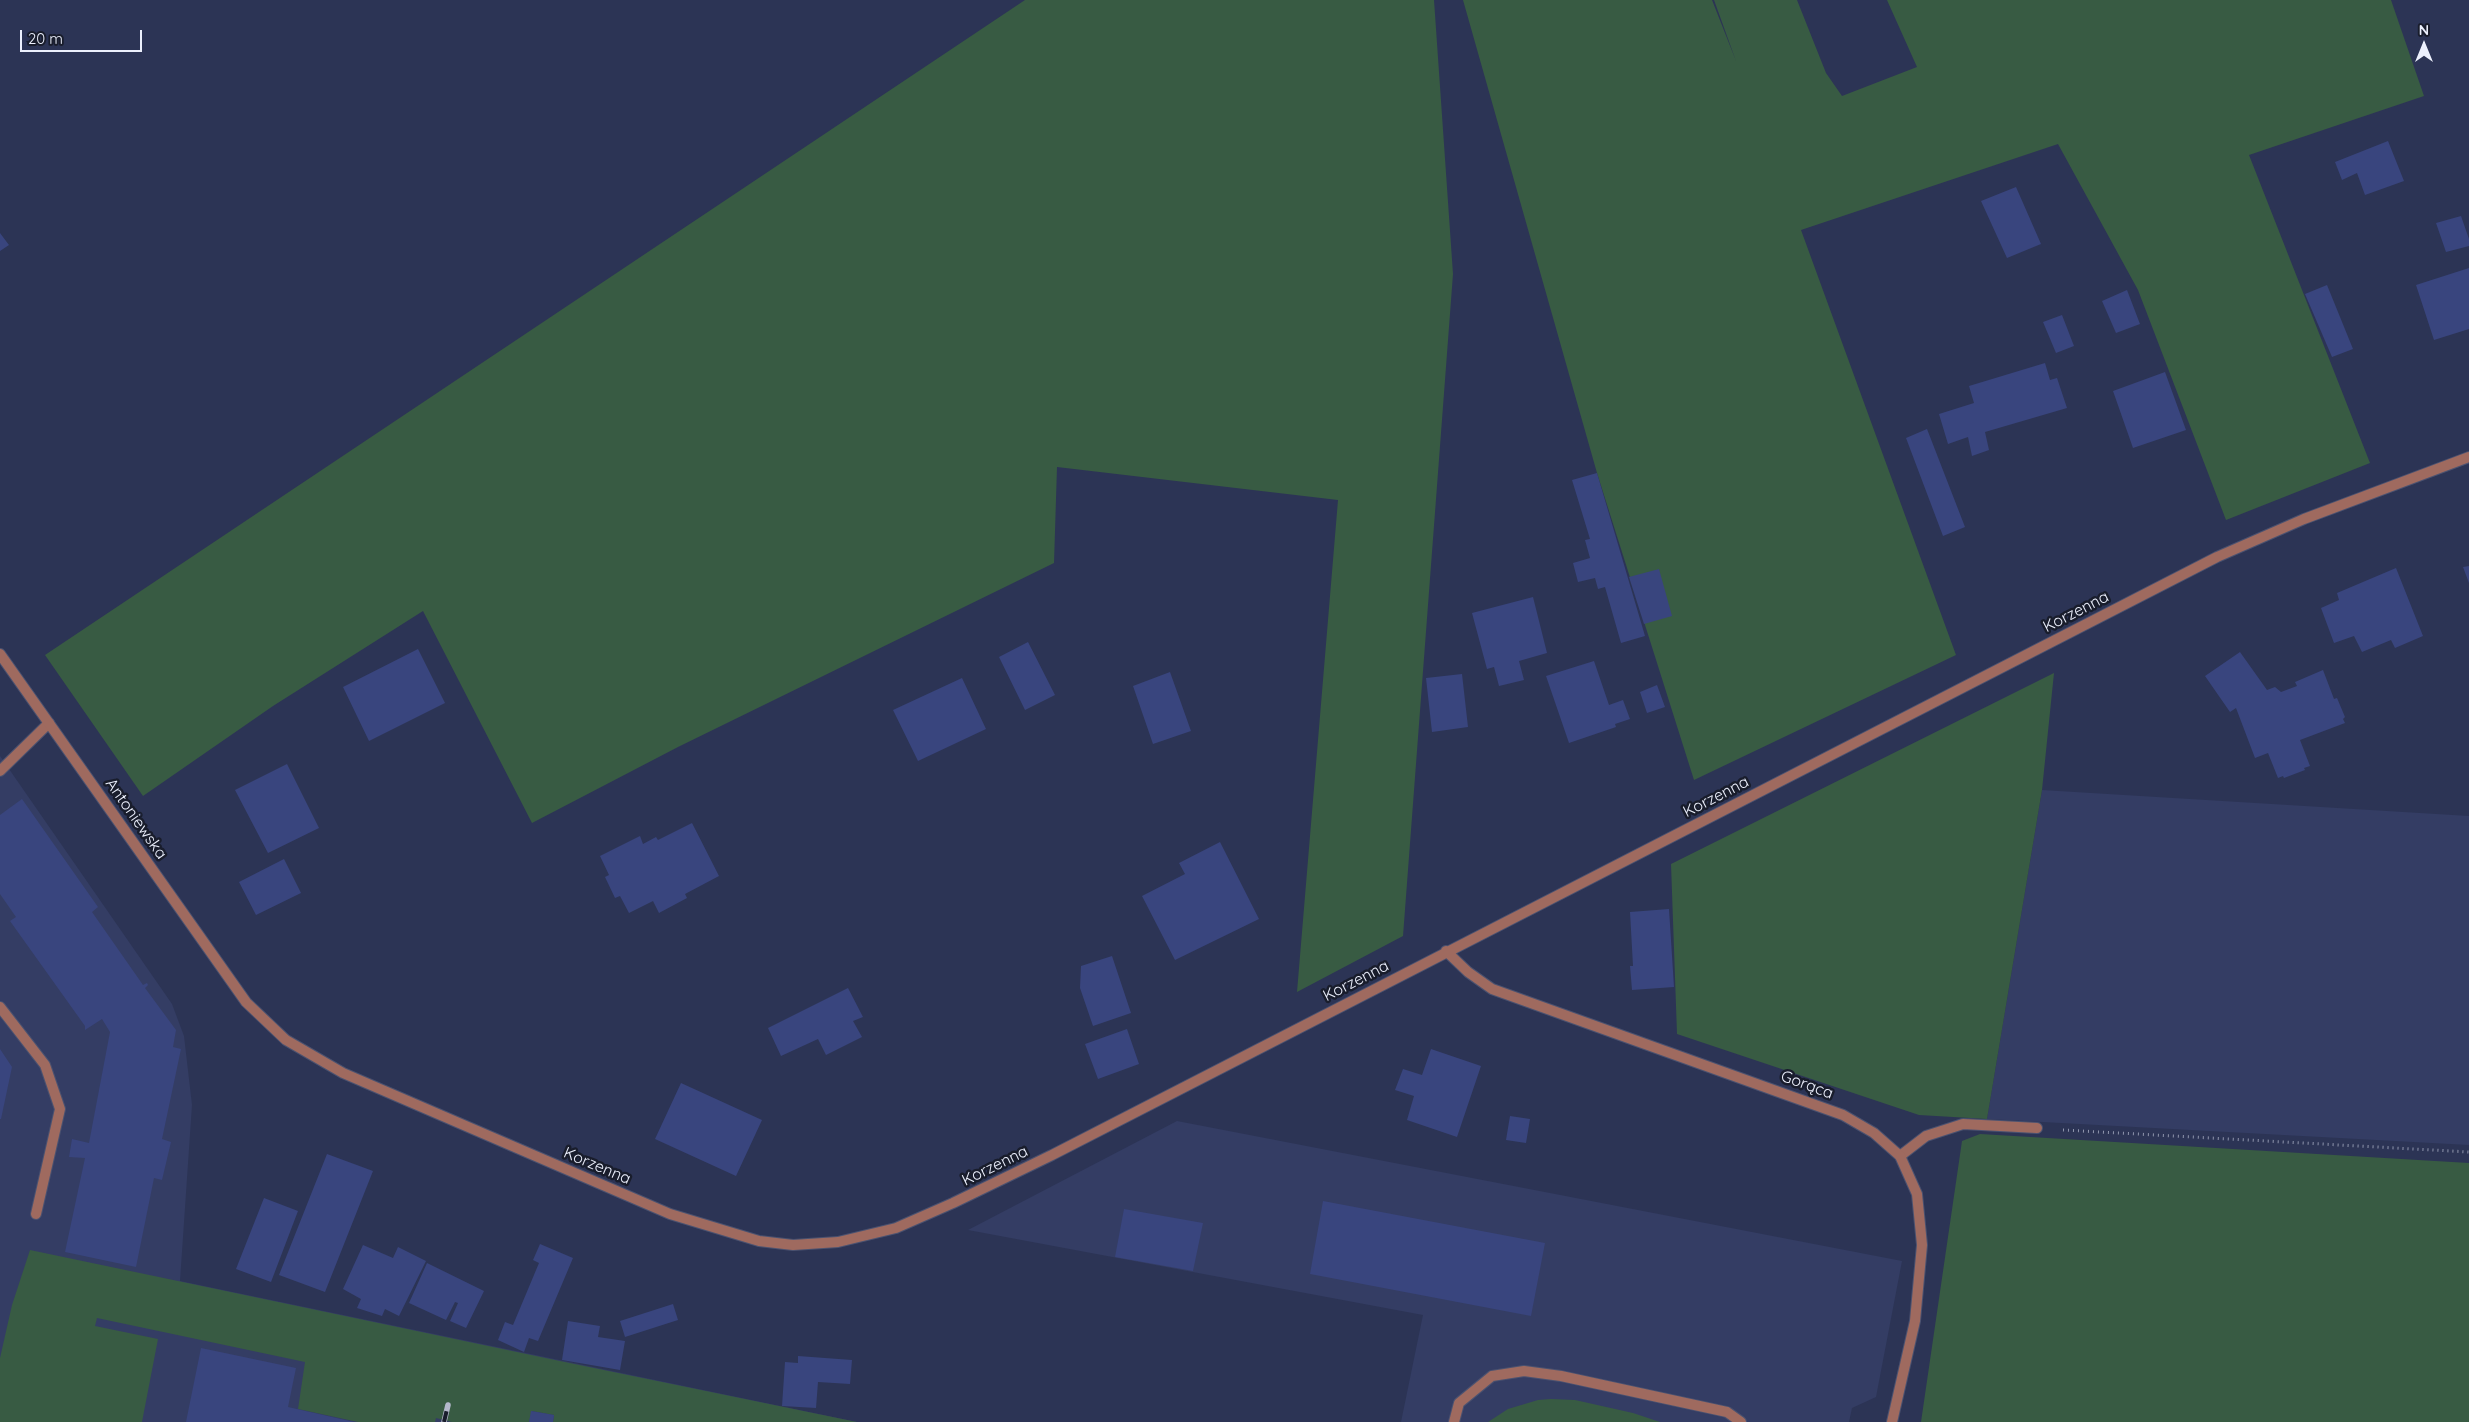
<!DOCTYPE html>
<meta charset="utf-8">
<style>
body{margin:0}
#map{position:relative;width:2469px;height:1422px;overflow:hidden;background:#2c3455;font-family:Quicksand,sans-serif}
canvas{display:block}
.north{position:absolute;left:2399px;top:20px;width:50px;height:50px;-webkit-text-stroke:4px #191d2c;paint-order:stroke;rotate:0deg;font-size:14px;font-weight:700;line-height:20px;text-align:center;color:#ecf0fd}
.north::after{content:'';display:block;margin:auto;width:18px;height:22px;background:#ecf0fd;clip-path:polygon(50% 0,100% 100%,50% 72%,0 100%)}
.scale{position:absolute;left:20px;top:30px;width:122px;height:22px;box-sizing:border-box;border:2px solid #ecf0fd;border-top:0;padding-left:6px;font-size:15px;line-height:18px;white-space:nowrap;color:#ecf0fd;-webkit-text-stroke:4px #191d2c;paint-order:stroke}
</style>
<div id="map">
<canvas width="2469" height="1422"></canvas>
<div class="north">N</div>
<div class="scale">20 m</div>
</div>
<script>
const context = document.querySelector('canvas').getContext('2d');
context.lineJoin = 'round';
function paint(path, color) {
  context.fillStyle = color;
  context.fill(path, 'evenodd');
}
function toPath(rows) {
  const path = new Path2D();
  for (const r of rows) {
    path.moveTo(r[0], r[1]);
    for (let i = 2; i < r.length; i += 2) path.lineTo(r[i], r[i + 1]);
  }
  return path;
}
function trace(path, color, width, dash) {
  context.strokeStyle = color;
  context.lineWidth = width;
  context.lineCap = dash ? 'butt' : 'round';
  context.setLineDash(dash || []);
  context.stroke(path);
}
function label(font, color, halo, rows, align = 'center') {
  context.font = font + ' Quicksand,sans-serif';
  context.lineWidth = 5;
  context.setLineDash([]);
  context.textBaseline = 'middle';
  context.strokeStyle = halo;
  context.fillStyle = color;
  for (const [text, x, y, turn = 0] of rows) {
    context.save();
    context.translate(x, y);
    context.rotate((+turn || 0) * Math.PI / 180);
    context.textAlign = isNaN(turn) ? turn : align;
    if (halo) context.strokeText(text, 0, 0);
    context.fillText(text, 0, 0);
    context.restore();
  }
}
paint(toPath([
 [0,756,172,1004,184,1036,192,1105,180,1281,857,1422,0,1422],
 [2042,790,2469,816,2469,1145,1987,1119],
 [1177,1121,1902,1261,1876,1397,1852,1408,1849,1422,1401,1422,1423,1315,968,1230]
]), '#343d64');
paint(toPath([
 [1025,0,1434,0,1453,274,1403,936,1297,992,1338,500,1057,467,1054,563,678,747,532,823,423,611,273,706,143,796,45,655],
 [1463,0,1712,0,1736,61,1714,0,1797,0,1826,73,1842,96,1917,67,1887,0,2391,0,2424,96,2249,155,2370,463,2226,520,2138,290,2058,144,1801,230,1956,655,1694,780,1597,473],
 [2054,673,2042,790,1987,1119,1919,1115,1677,1034,1671,864],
 [1980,1134,2469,1163,2469,1422,1921,1422,1962,1141],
 [30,1250,560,1361,857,1422,553,1422,554,1415,532,1411,529,1422,452,1422,436,1418,435,1422,358,1422,298,1409,305,1362,97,1318,95,1326,158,1339,142,1422,0,1422,0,1358,12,1305],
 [1551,1399,1575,1400,1633,1413,1660,1422,1488,1422,1508,1409,1538,1400]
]), '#385b43');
paint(toPath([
 [2388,141,2404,181,2365,195,2357,173,2342,180,2335,162],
 [2016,187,2041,244,2007,258,1981,201],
 [2461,216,2469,239,2469,246,2446,252,2436,223],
 [0,233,9,245,0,251],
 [2469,268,2469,329,2434,340,2416,285],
 [2327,285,2353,349,2332,357,2305,294],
 [2127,290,2140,324,2116,333,2102,301],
 [2062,315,2074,346,2056,353,2043,322],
 [2045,363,2050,380,2057,378,2067,408,1985,432,1989,450,1972,456,1968,437,1948,444,1939,414,1974,403,1969,386],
 [2165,372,2186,430,2133,448,2113,391],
 [1927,429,1965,527,1943,536,1906,438],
 [1597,473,1645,636,1621,643,1605,587,1598,589,1595,578,1578,582,1573,563,1590,558,1585,540,1590,539,1572,480],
 [2469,566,2469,583,2463,567],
 [2396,568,2423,636,2395,648,2391,640,2362,652,2354,636,2334,643,2321,608,2339,600,2337,593],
 [1659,569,1672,616,1644,624,1629,577],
 [1533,597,1547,653,1519,661,1524,680,1499,686,1494,667,1487,669,1472,613],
 [1028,642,1055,695,1025,710,999,657],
 [418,649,445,703,369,741,343,687],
 [2240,652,2267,690,2275,687,2281,692,2297,686,2295,682,2323,670,2334,699,2337,698,2345,717,2343,719,2345,723,2300,740,2310,766,2304,768,2305,770,2284,778,2283,776,2278,778,2268,753,2255,758,2236,708,2230,712,2205,676],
 [1594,661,1609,705,1623,700,1630,719,1615,724,1616,727,1569,743,1546,676],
 [1170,672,1191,731,1153,744,1133,686],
 [1462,674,1468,727,1432,732,1426,678],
 [962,678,986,729,918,761,893,710],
 [1657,685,1665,707,1647,713,1640,692],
 [287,764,319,828,268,853,235,790],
 [22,799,98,907,92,912,143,985,147,983,148,985,145,988,176,1030,173,1047,181,1049,162,1139,171,1142,162,1180,154,1178,136,1267,65,1252,85,1158,69,1157,72,1139,89,1143,110,1032,102,1019,85,1030,85,1026,10,921,16,917,0,894,0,815],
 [692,823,719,876,685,894,687,898,659,913,653,901,629,913,620,896,615,898,605,877,609,875,600,856,640,836,643,844,656,837,658,840],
 [1220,842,1259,919,1175,960,1142,896,1185,874,1179,863],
 [284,859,301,893,256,915,239,882],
 [1669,909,1674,987,1632,990,1630,966,1633,966,1630,912],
 [1112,956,1131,1013,1093,1026,1080,988,1081,966],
 [848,988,863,1017,853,1021,862,1037,826,1055,818,1039,781,1056,768,1028],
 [1127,1029,1139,1064,1098,1079,1085,1044],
 [0,1049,12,1067,1,1119,0,1119],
 [1431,1049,1481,1066,1457,1137,1407,1120,1414,1096,1395,1090,1403,1069,1422,1075],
 [681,1083,762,1120,736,1176,655,1139],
 [1510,1116,1530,1119,1526,1143,1506,1140],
 [327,1154,373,1171,325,1292,279,1275],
 [264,1198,298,1211,271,1282,236,1269],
 [1323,1201,1545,1243,1531,1316,1310,1274],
 [1124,1209,1203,1223,1193,1271,1115,1257],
 [540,1244,573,1258,538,1341,529,1338,524,1352,498,1340,505,1322,513,1325,539,1263,533,1260],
 [363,1245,393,1258,398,1247,426,1261,399,1316,385,1309,382,1316,357,1308,361,1299,343,1289],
 [427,1263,484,1291,466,1328,450,1321,458,1303,455,1302,446,1320,409,1303],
 [673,1304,678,1320,625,1337,620,1321],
 [568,1321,600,1326,598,1337,625,1341,620,1370,562,1360],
 [201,1348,296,1368,288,1407,354,1422,186,1422],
 [798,1356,852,1360,850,1384,818,1382,816,1408,782,1406,785,1362,798,1363],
 [531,1411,554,1415,553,1422,529,1422]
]), '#39457e');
const service = toPath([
 [0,771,49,723],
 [0,1007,45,1065,60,1109,36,1214],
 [1900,1156,1926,1136,1963,1124,2037,1128],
 [1454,1422,1459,1403,1492,1376,1524,1371,1561,1376,1727,1412,1741,1422]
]);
const minor = toPath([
 [0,654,246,1002,286,1040,343,1073,670,1214,759,1241,793,1245,838,1242,896,1228,953,1203,1052,1155,2217,557,2304,519,2469,457],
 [1446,951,1468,972,1492,989,1843,1115,1874,1133,1900,1156,1917,1194,1922,1245,1915,1321,1892,1422]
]);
trace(service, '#4b5270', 12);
trace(minor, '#4b5270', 12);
trace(toPath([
 [2063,1130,2469,1152]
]), '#9096ad', 3, [1, 4]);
trace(service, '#9f6a5f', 10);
trace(minor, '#9f6a5f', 10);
const rail = toPath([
 [444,1422,448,1405]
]);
trace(rail, '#b3b8cb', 5.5);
trace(rail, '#191d2c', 4, [11]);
label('16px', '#ecf0fd', '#191d2c', [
 ["Korzenna",2076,612,-27],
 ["Korzenna",1716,797,-27],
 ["Antoniewska",136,819,55],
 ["Korzenna",1356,981,-27],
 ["Gorąca",1807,1085,20],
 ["Korzenna",597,1166,23],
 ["Korzenna",995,1166,-26]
]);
</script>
